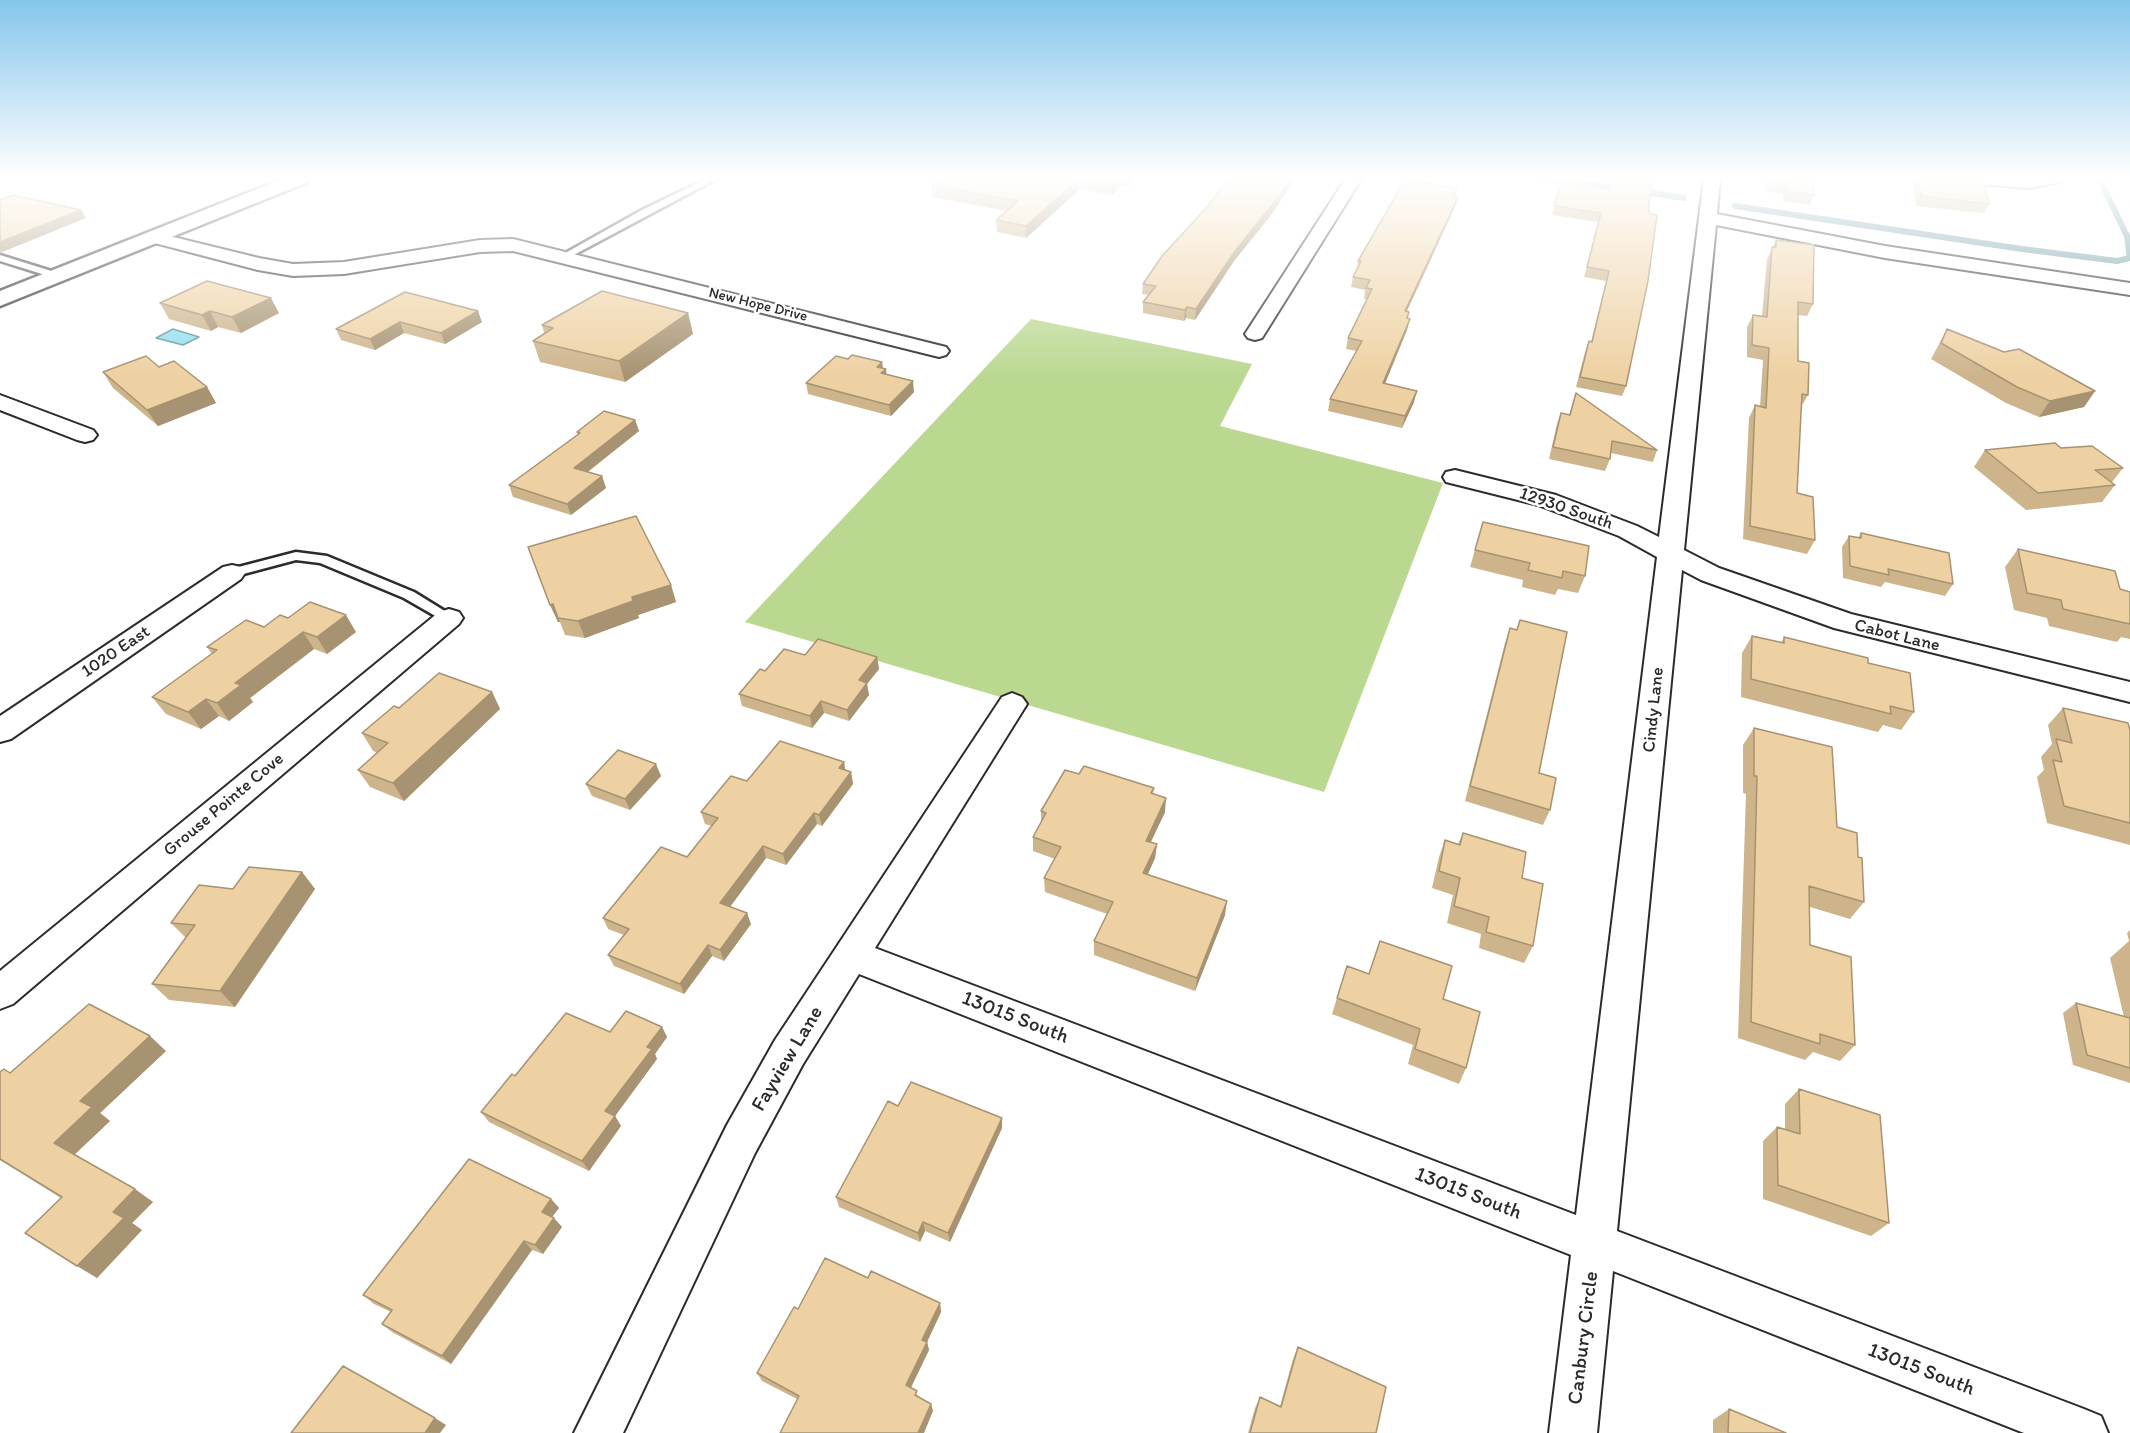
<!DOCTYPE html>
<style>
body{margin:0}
canvas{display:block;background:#fff}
</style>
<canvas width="2130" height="1433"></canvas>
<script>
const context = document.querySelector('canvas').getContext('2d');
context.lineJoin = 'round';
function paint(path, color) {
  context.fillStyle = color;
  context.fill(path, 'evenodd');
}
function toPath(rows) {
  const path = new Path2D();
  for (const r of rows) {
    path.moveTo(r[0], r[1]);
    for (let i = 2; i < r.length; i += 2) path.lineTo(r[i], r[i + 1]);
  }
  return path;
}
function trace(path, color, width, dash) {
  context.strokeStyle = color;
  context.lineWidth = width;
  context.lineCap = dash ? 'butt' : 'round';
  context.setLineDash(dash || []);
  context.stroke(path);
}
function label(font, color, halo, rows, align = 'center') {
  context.font = font + ' Itim,sans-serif';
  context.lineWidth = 5;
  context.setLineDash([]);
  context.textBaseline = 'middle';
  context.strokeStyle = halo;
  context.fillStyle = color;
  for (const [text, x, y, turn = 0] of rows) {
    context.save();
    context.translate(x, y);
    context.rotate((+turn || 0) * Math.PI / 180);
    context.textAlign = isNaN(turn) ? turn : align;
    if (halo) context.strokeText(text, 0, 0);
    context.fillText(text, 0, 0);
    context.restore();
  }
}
paint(toPath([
 [1031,319,1252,364,1220,426,1443,483,1324,792,745,622]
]), '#bad890');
const water = toPath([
 [173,329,199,337,183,345,156,338,173,329]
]);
paint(water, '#91e0ef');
trace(water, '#6898a1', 1.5);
trace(toPath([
 [1540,178,1619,188],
 [1639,191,1684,198],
 [1735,206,2022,249,2117,261,2130,258,2127,236,2099,178]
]), '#6898a1', 6);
const service = toPath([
 [708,178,718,178,568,258,560,256,642,210,708,178],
 [0,255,61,274,63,276,58,279,0,261,0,255],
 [296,552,327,556,414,592,456,618,454,621,444,621,404,598,320,563,296,560,232,577,225,573,227,570,296,552]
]);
const minor = toPath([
 [1346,178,1362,178,1262,338,1255,340,1248,338,1245,334,1346,178],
 [1704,178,1720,178,1717,214,1885,246,2130,283,2130,295,1885,258,1716,225,1684,550,1719,568,1851,614,2130,682,2130,702,1834,628,1701,580,1682,570,1617,1231,2084,1409,2101,1416,2108,1433,2024,1433,1613,1271,1597,1433,1549,1433,1571,1255,859,974,803,1064,755,1153,623,1433,574,1433,727,1125,775,1040,1002,697,1012,693,1022,697,1027,704,875,948,1576,1215,1657,557,1619,536,1538,505,1446,482,1443,477,1446,472,1455,470,1556,495,1637,526,1659,537,1704,178],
 [1959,178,2063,178,2061,182,2029,188,1967,183,1961,182,1959,178],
 [153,232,259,258,293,264,344,262,480,240,513,239,946,347,949,351,946,355,939,357,513,251,480,252,344,274,293,276,258,270,147,241,144,237,147,233,153,232],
 [0,395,93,430,97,435,93,440,85,442,77,440,0,410,0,395],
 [232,565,241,567,245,573,241,579,11,739,0,742,0,716,223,567,232,565],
 [449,609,459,612,463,618,459,624,13,1004,0,1009,0,971,439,612,449,609]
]);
const tertiary = toPath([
 [285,178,310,178,308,182,0,306,0,291,285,178]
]);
trace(service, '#2b2b2b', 5);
trace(minor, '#2b2b2b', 4);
trace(tertiary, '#2b2b2b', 5);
paint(service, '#fff');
paint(minor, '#fff');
paint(tertiary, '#fff');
paint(toPath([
 [947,178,1135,178,1128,186,1121,185,1112,195,1080,189,1026,238,997,232,996,220,1007,211,932,197,931,185],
 [1234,178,1296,178,1271,215,1234,261,1195,320,1186,318,1184,321,1143,313,1143,302,1149,295,1142,294,1143,284,1208,206],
 [1611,178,1653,178,1626,386,1622,396,1576,387,1585,352,1589,341,1591,342,1606,281,1584,277,1598,222,1552,215,1562,182,1608,189],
 [1765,178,1814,178,1814,195,1810,205,1783,201,1783,194,1765,191],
 [1912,178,1983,178,1989,204,1984,213,1916,206],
 [1457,188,1455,197,1455,207,1407,311,1407,330,1385,384,1414,402,1402,428,1328,411,1330,399,1357,351,1346,349,1348,338,1367,299,1364,299,1365,290,1351,287,1353,277,1357,270,1358,261],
 [1776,240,1813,304,1807,316,1798,315,1798,361,1808,395,1801,407,1797,493,1815,540,1807,554,1743,539,1749,418,1755,405,1760,407,1763,360,1747,357,1747,327,1753,315,1762,316,1767,259],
 [405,292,482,322,445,344,404,333,375,350,341,340,336,329],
 [160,303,279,313,241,333,218,327,211,331,169,319],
 [688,313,693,334,625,382,540,362,533,341,544,333,542,325],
 [1947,329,2004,352,2095,391,2084,407,2039,417,2006,403,1931,359],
 [848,359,882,362,883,368,886,369,886,375,914,392,891,416,808,394,806,383],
 [159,367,207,387,216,403,158,426,113,388,103,372],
 [1576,393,1657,450,1653,462,1611,453,1610,459,1605,471,1549,459,1557,424,1561,413,1569,415],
 [635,420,639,431,588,472,602,476,606,488,571,515,513,497,509,485,578,435,577,432],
 [2061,448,2123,468,2112,482,2115,485,2102,502,2026,510,1974,467,1985,450],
 [1483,522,1585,576,1578,593,1558,589,1555,595,1522,587,1523,580,1470,567],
 [1861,533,1953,584,1945,596,1885,582,1881,587,1843,578,1842,547,1849,536,1858,538],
 [528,547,671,585,676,602,638,615,639,618,585,638,565,635,560,622,558,622],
 [2018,549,2120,589,2130,592,2130,639,2121,637,2117,642,2049,626,2047,618,2014,610,2005,567],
 [288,618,356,632,327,654,314,649,250,698,253,702,229,721,219,716,201,729,166,714,152,697,212,654,207,647],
 [1520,620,1539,773,1550,810,1543,825,1465,801,1505,643,1510,628,1516,630],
 [1752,636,1781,643,1784,637,1868,663,1914,712,1901,730,1883,725,1878,732,1741,697,1742,653],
 [805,655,877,657,879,669,867,684,869,695,849,721,824,713,812,728,742,706,739,694,765,671],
 [492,692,500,709,404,801,370,787,358,770,378,753,373,751,362,733,399,708],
 [2063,708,2130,730,2130,845,2047,823,2037,777,2044,770,2041,757,2052,744,2048,725],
 [1754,728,1837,827,1858,857,1864,902,1850,919,1810,907,1810,945,1855,1045,1840,1061,1813,1052,1805,1060,1738,1038,1746,794,1743,793,1743,745],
 [844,762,845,770,851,772,853,784,822,826,817,824,786,865,766,858,730,907,751,924,724,961,712,956,684,994,614,966,608,955,624,935,608,929,603,918,687,857,712,826,705,824,701,812,747,781],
 [1079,774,1154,788,1153,794,1165,812,1151,842,1157,844,1155,858,1148,874,1225,915,1195,991,1094,955,1094,941,1107,914,1045,892,1044,878,1055,859,1033,851,1033,837,1041,822,1041,811],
 [661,776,630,810,592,796,586,784],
 [1463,833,1522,878,1533,946,1524,963,1479,948,1481,934,1447,923,1453,895,1432,888,1439,857,1445,840,1458,844],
 [302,872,315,889,235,1007,169,1000,152,984,186,938,171,923,233,889],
 [2130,930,2130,1083,2073,1065,2063,1013,2076,1003,2124,1017,2110,958,2129,941,2127,933],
 [1380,941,1443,999,1466,1068,1459,1084,1408,1064,1413,1045,1332,1014,1347,966,1369,974],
 [662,1027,667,1037,655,1054,657,1059,615,1116,621,1126,589,1171,489,1122,481,1112,515,1076,610,1032],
 [166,1051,100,1113,110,1121,75,1154,153,1202,132,1223,142,1230,97,1278,61,1198,0,1160,0,1072,10,1073],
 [1799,1089,1889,1223,1871,1236,1763,1199,1763,1141,1777,1127,1785,1129,1785,1104],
 [898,1106,1002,1128,950,1242,925,1231,920,1242,839,1207,836,1197],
 [551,1199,559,1208,552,1217,562,1227,543,1254,532,1250,451,1364,392,1332,382,1324,391,1312,374,1304,363,1295],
 [868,1278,940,1303,941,1312,927,1342,929,1350,911,1388,919,1397,931,1404,933,1411,797,1399,762,1381,757,1373,798,1309],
 [1298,1347,1376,1433,1248,1433,1255,1408,1260,1397,1280,1406,1293,1359],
 [1729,1409,1786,1433,1713,1433,1713,1420]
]), '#cdb48b');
paint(toPath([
 [1080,178,1080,189,1026,238,1026,226],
 [1117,178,1121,178,1121,185,1112,195,1112,183],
 [1128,178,1135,178,1128,186],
 [1291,178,1296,178,1271,215,1234,261,1195,320,1196,309,1235,251],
 [1458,197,1455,207,1402,321,1405,311],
 [81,210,86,218,0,253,0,242],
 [271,298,279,313,241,333,232,317],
 [1187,307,1186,318,1184,321,1185,310],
 [210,311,218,327,211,331,202,315],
 [478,311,482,322,445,344,441,333],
 [688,313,693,334,625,382,619,361],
 [1410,319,1407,330,1380,395,1383,383],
 [400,322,404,333,375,350,370,339],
 [882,362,883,371,886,369,887,380,877,367],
 [913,381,914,392,891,416,889,405],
 [207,387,216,403,158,426,147,410],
 [1417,391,1414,402,1402,428,1405,416],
 [2095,391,2084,407,2039,417,2050,401],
 [635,420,639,431,578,479,574,468],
 [602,476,606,488,571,515,567,504],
 [671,585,676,602,638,615,639,618,585,638,578,621,632,597],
 [553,604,560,622,558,622,550,605],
 [346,615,356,632,327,654,317,637],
 [303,632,314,649,250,698,253,702,229,721,217,703,235,683],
 [877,657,879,669,867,684,869,695,849,721,847,710,859,680],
 [492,692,500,709,404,801,393,783],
 [206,699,219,716,201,729,188,712],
 [821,701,824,713,812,728,810,716],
 [844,762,846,774,839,768],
 [656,764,661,776,630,810,625,799],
 [851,772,853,784,822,826,819,815],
 [1166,798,1165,812,1145,854,1146,841],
 [814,813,817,824,786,865,783,854],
 [1157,844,1155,858,1142,887,1143,873],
 [763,846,766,858,724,915,720,903],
 [302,872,315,889,235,1007,220,991],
 [1227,901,1225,915,1195,991,1197,978],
 [747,913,751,924,724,961,720,950],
 [708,945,712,956,684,994,680,984],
 [662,1027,667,1037,655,1054,657,1059,615,1116,621,1126,589,1171,582,1161,605,1111,647,1047],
 [150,1036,166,1051,100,1113,110,1121,73,1156,54,1143,80,1101],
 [1002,1118,1002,1128,950,1242,948,1233],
 [135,1189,153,1202,132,1223,142,1230,97,1278,77,1266,113,1212],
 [551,1199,559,1208,549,1221,542,1212],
 [554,1218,562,1227,543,1254,535,1245],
 [923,1222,925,1231,920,1242,918,1233],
 [524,1241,532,1250,451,1364,442,1356],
 [940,1303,941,1312,927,1342,929,1350,908,1393,906,1385,922,1340],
 [931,1404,933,1411,924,1433,918,1433],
 [435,1418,446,1425,440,1433,425,1433]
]), '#a79271');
const building = toPath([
 [947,178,1080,178,1026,226,996,220,1018,201,931,185,947,178],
 [1081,178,1117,178,1112,183,1081,178],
 [1234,178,1291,178,1272,205,1235,251,1196,309,1187,307,1185,310,1143,302,1156,286,1143,284,1162,256,1208,206,1225,183,1229,184,1234,178],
 [1612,178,1653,178,1648,209,1650,214,1657,215,1648,281,1626,386,1580,377,1589,341,1592,342,1609,271,1587,267,1601,213,1554,206,1562,182,1609,189,1612,178],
 [1769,178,1814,178,1814,195,1787,191,1787,184,1769,182,1769,178],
 [1918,178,1983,178,1989,204,1921,196,1918,178],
 [1405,180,1457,188,1453,197,1458,197,1405,311,1409,312,1407,318,1410,319,1383,383,1417,391,1405,416,1330,399,1362,341,1348,338,1372,289,1366,288,1370,280,1353,277,1361,261,1358,261,1405,180],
 [13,195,81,210,0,242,0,200,13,195],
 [1776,240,1814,245,1813,304,1798,302,1798,361,1809,363,1808,395,1802,394,1797,493,1813,497,1815,540,1750,526,1755,405,1766,408,1769,348,1752,345,1753,315,1767,317,1772,247,1776,247,1776,240],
 [207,281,271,298,232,317,210,311,202,315,160,303,207,281],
 [602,291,688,313,619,361,533,341,553,328,542,325,602,291],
 [405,292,478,311,441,333,400,322,370,339,336,329,405,292],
 [1947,329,2004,352,2019,349,2095,391,2050,401,2017,387,1941,343,1947,329],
 [852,355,882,362,877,367,886,369,881,373,913,381,889,405,806,383,836,356,848,359,852,355],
 [146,356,159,367,174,361,207,387,147,410,103,372,146,356],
 [1576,393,1657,450,1612,441,1610,459,1553,447,1561,413,1570,415,1576,393],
 [604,411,635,420,574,468,602,476,567,504,509,485,580,433,577,432,604,411],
 [2055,443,2061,448,2092,446,2123,468,2095,470,2115,485,2038,493,1985,450,2055,443],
 [636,516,671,585,632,597,633,601,578,621,558,618,553,604,550,605,528,547,636,516],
 [1483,522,1589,546,1585,576,1563,571,1562,578,1528,570,1530,563,1475,550,1483,522],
 [1861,533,1949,553,1953,584,1888,569,1889,575,1850,566,1849,536,1861,538,1861,533],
 [2018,549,2115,571,2120,589,2130,592,2130,624,2063,609,2061,600,2027,593,2018,549],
 [310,602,346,615,317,637,303,632,235,683,241,685,217,703,206,699,188,712,152,697,217,650,207,647,246,620,264,627,280,615,288,618,310,602],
 [1520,620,1567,632,1539,773,1556,778,1550,810,1470,786,1510,628,1517,630,1520,620],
 [1752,636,1784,643,1784,637,1868,658,1868,663,1910,673,1914,712,1890,706,1891,714,1751,679,1752,636],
 [818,639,877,657,859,680,867,683,847,710,821,701,810,716,739,694,760,669,765,671,784,649,805,655,818,639],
 [439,673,492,692,393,783,358,770,388,743,362,733,394,706,399,708,439,673],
 [2063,708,2128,723,2130,730,2130,823,2064,806,2053,760,2062,762,2056,739,2072,743,2063,708],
 [1754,728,1832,747,1837,827,1857,833,1858,857,1862,858,1864,902,1809,886,1810,945,1851,957,1855,1045,1820,1034,1820,1044,1751,1022,1757,776,1754,776,1754,728],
 [780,741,844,762,839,768,851,772,819,815,814,813,783,854,763,846,720,903,747,913,720,950,708,945,680,984,608,955,629,929,603,918,661,847,687,857,718,818,701,812,731,776,747,781,780,741],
 [618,750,656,764,625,799,586,784,618,750],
 [1084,766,1154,788,1151,793,1166,798,1146,841,1157,844,1143,873,1227,901,1197,978,1094,941,1113,902,1044,878,1061,847,1033,837,1046,813,1041,811,1065,770,1079,774,1084,766],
 [1463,833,1526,852,1522,878,1543,884,1533,946,1486,932,1489,917,1454,906,1460,878,1439,871,1445,840,1460,845,1463,833],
 [249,867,302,872,220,991,152,984,195,925,171,923,199,885,233,889,249,867],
 [1380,941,1452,966,1443,999,1480,1012,1466,1068,1415,1049,1420,1029,1337,998,1347,966,1369,974,1380,941],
 [2076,1003,2130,1018,2130,1068,2087,1055,2076,1003],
 [89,1004,150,1036,80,1101,92,1107,54,1143,135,1189,113,1212,124,1218,77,1266,25,1233,62,1197,0,1159,0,1072,4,1069,10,1073,89,1004],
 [626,1011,662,1027,647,1047,652,1049,605,1111,615,1116,582,1161,481,1112,512,1074,515,1076,566,1013,610,1032,626,1011],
 [911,1082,1002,1118,948,1233,923,1222,918,1233,836,1197,888,1101,898,1106,911,1082],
 [1799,1089,1880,1115,1889,1223,1778,1185,1777,1127,1800,1134,1799,1089],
 [469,1159,551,1199,542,1212,554,1218,535,1245,524,1241,442,1356,382,1324,392,1310,363,1295,469,1159],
 [825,1258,868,1278,871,1271,940,1303,922,1340,927,1342,906,1385,917,1391,915,1395,931,1404,918,1433,780,1433,799,1396,757,1373,794,1307,798,1309,825,1258],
 [1298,1347,1386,1387,1376,1433,1250,1433,1260,1397,1281,1407,1298,1347],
 [343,1366,435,1418,425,1433,291,1433,343,1366],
 [1729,1409,1786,1433,1728,1433,1729,1409]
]);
paint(building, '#eed1a2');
trace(building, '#a79271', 1.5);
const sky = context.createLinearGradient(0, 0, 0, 378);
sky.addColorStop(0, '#85c6eb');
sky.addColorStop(0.47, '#fff');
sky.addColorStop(1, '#ffffff00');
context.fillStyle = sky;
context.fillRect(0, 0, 2130, 378);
label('15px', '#2b2b2b', '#fff', [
 ["New Hope Drive",758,305,14]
]);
label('18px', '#2b2b2b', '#fff', [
 ["12930 South",1566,509,19],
 ["Cabot Lane",1897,636,14],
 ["1020 East",116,652,-34],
 ["Cindy Lane",1654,710,-84],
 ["Grouse Pointe Cove",224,805,-40]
]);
label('21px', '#2b2b2b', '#fff', [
 ["13015 South",1015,1018,21],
 ["Fayview Lane",788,1059,-59],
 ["13015 South",1468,1194,21],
 ["Canbury Circle",1584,1338,-83],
 ["13015 South",1921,1370,21]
]);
</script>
